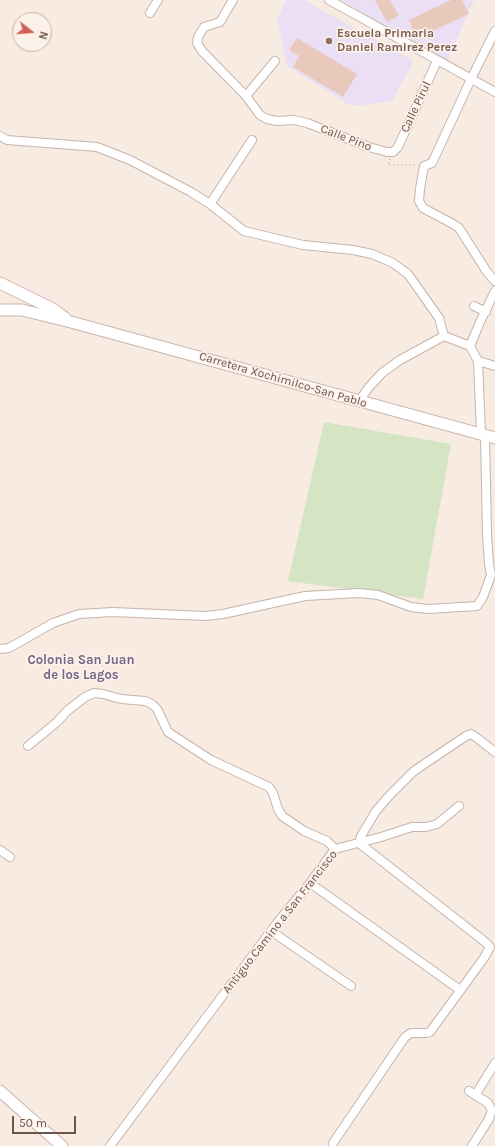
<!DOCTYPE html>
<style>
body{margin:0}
#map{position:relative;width:495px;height:1146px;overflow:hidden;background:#f8ece2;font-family:Karla,sans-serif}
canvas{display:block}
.north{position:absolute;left:12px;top:12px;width:40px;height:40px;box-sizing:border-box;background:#fcf1e8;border:1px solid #c2b2aa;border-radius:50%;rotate:107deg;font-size:11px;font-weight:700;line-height:16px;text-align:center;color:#6c534c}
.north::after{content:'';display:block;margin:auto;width:14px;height:18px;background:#d36056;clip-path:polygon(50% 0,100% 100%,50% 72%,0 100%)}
.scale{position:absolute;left:12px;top:1116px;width:64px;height:18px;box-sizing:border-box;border:2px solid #6c534c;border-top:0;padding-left:5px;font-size:12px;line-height:14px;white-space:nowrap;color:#6c534c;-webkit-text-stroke:3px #fcf1e8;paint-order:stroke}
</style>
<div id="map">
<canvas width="495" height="1146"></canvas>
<div class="north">N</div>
<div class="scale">50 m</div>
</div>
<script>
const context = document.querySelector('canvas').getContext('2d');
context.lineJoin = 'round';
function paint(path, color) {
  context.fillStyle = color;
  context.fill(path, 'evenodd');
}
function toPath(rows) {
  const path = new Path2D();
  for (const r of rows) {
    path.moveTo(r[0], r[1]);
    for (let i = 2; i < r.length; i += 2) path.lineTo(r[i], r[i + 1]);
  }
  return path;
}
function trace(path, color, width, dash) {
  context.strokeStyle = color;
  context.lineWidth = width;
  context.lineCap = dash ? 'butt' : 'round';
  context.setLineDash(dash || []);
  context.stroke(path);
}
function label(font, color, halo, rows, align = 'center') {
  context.font = font + ' Karla,sans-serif';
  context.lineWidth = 3.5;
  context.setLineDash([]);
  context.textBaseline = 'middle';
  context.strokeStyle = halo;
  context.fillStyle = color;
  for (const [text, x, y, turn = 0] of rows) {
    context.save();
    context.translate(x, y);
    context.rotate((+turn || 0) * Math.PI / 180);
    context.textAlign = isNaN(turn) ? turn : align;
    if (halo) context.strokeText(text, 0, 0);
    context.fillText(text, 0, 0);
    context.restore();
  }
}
paint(toPath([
 [286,0,304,0,414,61,392,101,355,106,346,103,287,66,277,20],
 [341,0,474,0,447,62]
]), '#eadff4');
paint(toPath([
 [324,422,451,444,423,599,288,581]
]), '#d5e4c3');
paint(toPath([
 [375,0,390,0,399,16,387,22],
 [451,0,462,0,469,14,417,38,409,20],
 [297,38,357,74,343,97,293,67,299,56,289,50]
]), '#eac9bd');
const street = toPath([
 [233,0,220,22,204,27,198,37,197,43,202,51,246,96,260,115,267,119,277,121,294,120,307,123,369,147,387,152,393,152,398,147,437,61],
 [329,0,495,92],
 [150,13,158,0],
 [495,31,471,79,432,163,424,166,420,189,419,201,423,208,453,224,459,228,487,272,495,281],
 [246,96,275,61],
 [0,136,7,140,97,147,130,160,191,192,210,204,244,231,303,245,353,250,372,254,393,263,408,274,439,318,444,336,470,346],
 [210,204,252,140],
 [474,306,486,312],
 [478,361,495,366],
 [359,401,369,387,382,373,400,360,444,336],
 [481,434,478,361,470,346,480,322,495,291],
 [0,649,9,648,53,623,79,614,113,612,206,616,223,614,305,596,359,593,378,595,411,607,428,609,477,606,483,597,491,575,489,564,487,535,485,435],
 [28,746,57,722,67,711,85,697,94,693,103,694,121,699,145,701,152,704,157,709,168,732,211,760,269,787,273,793,278,809,282,816,304,831,327,841,335,849],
 [359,843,361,836,376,811,388,797,414,771,466,736,471,734,477,738,495,752],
 [0,850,10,857],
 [310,883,460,990],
 [271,931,351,986],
 [469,1091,488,1103,492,1110,489,1119,472,1146],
 [476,1094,495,1063],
 [333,1143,405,1037,411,1033,426,1033,430,1032,484,958,490,947,484,941,359,843],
 [110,1146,277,923,310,883,335,849,381,837,412,827,426,827,437,824,459,806]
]);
const secondary = toPath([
 [0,283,53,309,65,318],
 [0,310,22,310,71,322,495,438],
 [0,1091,62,1146]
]);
trace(street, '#c7b3ab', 10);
trace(secondary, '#ccb5ab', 13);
trace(toPath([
 [390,159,388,165,417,165]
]), '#ceaca1', 1.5, [1, 3]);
trace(street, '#fff', 8);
trace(secondary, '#fff', 11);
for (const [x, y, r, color] of [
 [329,41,4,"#8d6e63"]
]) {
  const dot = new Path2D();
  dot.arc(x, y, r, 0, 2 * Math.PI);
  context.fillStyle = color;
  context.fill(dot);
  trace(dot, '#fcf1e8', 1.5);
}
label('bold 12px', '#785e54', '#fcf1e8', [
 ["Escuela Primaria",337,34],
 ["Daniel Ramirez Perez",337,48]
], 'left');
label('12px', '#6c534c', '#fcf1e8', [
 ["Calle Pirul",416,107,-65],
 ["Calle Pino",346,138,21],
 ["Carretera Xochimilco-San Pablo",283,380,16],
 ["Antiguo Camino a San Francisco",280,922,-52]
]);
label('bold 13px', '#776489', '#fcf1e8', [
 ["Colonia San Juan",81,660],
 ["de los Lagos",81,675]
]);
</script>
